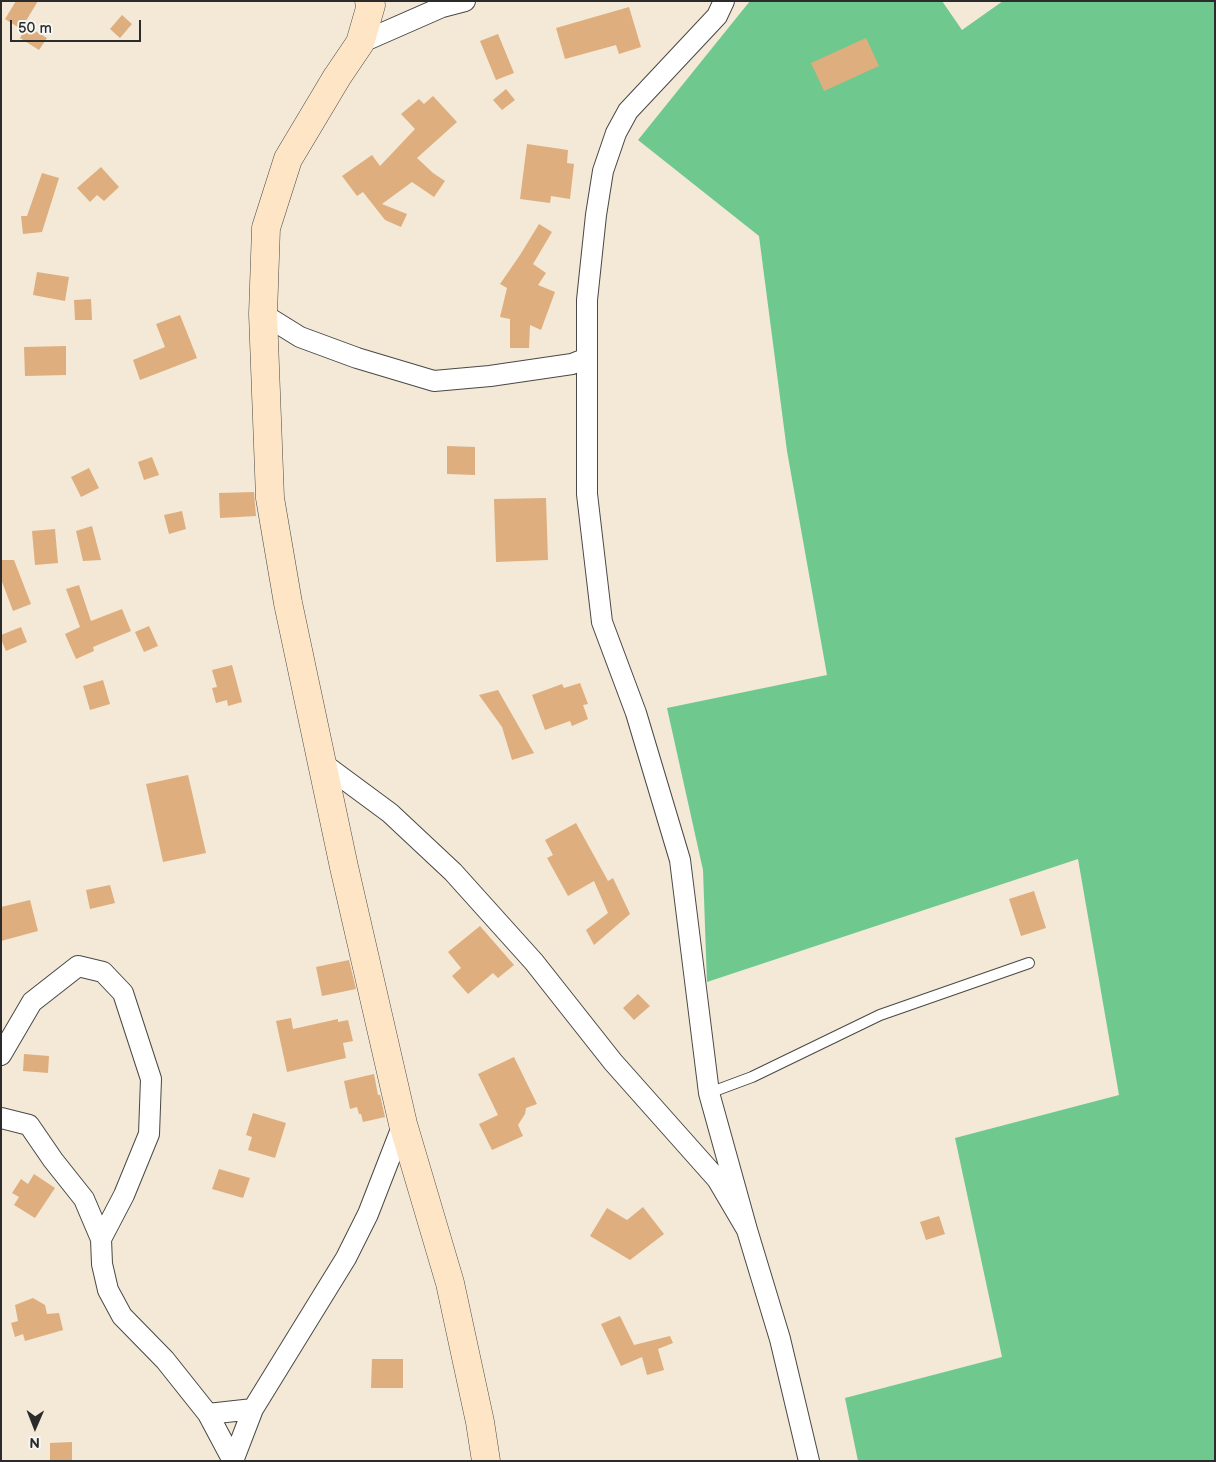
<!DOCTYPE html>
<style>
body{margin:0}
#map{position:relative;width:1216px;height:1462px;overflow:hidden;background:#f3e9d6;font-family:"Balsamiq Sans",sans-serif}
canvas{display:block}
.frame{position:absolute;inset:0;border:2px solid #2b2b2b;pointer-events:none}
.north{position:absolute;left:10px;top:1402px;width:50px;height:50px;-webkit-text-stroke:4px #f6f6f2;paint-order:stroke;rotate:181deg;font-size:14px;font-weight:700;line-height:20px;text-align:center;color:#2b2b2b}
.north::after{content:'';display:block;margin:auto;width:18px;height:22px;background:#2b2b2b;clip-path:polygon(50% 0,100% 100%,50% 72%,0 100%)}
.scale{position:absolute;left:10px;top:20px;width:131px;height:22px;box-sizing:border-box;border:2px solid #2b2b2b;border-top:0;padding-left:6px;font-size:15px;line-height:18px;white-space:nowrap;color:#2b2b2b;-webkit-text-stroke:4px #f6f6f2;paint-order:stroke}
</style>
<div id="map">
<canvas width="1216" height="1462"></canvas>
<div class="frame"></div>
<div class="north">N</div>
<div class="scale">50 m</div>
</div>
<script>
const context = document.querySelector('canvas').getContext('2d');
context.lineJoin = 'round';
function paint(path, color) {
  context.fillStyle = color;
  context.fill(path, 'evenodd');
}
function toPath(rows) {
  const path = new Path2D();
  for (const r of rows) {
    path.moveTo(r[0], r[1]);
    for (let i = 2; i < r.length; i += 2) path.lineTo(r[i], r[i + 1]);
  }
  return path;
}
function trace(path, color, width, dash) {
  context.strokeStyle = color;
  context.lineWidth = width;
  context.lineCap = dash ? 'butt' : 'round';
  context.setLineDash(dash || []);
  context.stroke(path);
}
paint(toPath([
 [750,1,942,1,962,30,1003,1,1215,1,1215,1461,858,1461,845,1398,1002,1357,955,1138,1119,1095,1078,859,707,982,703,870,667,708,827,675,787,451,759,236,638,140]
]), '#6fc88e');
paint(toPath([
 [16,1,38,1,21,29,5,19],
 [629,7,641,47,619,54,616,45,565,59,556,28],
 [122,15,132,24,120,38,110,29],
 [27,26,47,38,39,50,20,38],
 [498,34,514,73,496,80,480,41],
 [866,38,879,66,824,91,811,63],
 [506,89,515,100,502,110,493,100],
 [433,96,457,122,417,158,433,173,445,181,434,197,412,182,382,204,407,214,401,227,385,220,363,192,357,196,342,176,372,155,380,166,415,129,401,114,419,99,424,104],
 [527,144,568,150,567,163,574,164,570,199,551,196,550,203,520,199],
 [101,167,119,187,104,201,97,195,90,202,77,188],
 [42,173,59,178,42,232,23,234,21,216,27,216],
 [539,224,552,232,533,264,546,273,538,285,555,292,541,330,530,325,529,348,510,348,510,319,500,317,507,288,500,284,520,255],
 [37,272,69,277,65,301,33,295],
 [91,299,92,320,75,320,74,300],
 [180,315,197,358,140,380,133,360,165,347,156,324],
 [66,346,66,375,25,376,24,347],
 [447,446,475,447,475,475,447,474],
 [152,457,159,475,144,480,138,462],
 [89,468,99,488,81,497,71,477],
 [254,492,256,516,220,518,219,493],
 [546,498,548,560,496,562,494,499],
 [182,511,186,529,169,534,164,515],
 [92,526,101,560,83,561,76,531],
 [55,529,58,563,35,565,32,531],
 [1,560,14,560,31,604,13,611,1,579],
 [79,585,91,621,122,609,131,631,93,647,94,651,76,659,65,634,80,627,66,589],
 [149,626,158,646,144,652,135,632],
 [21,627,27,642,6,651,1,639,1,635],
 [232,665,242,702,228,706,227,700,216,703,212,688,217,687,212,670],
 [103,680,110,704,90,710,83,686],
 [580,683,588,704,583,705,588,719,572,726,570,721,545,730,532,695,562,684,564,688],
 [498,690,534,753,512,760,502,727,479,695],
 [188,775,206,853,163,862,146,784],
 [576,823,608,881,613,878,630,914,594,945,586,930,608,913,594,881,568,896,547,858,553,855,545,840],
 [110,885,115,903,90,909,86,890],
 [1034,891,1046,928,1021,936,1009,899],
 [30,900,38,931,1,941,1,907],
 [480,926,514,965,498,978,493,973,468,994,452,976,461,968,448,952],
 [349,960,356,989,322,996,316,967],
 [638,994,650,1006,634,1020,623,1008],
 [291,1018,293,1029,338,1019,338,1022,348,1020,353,1041,343,1043,346,1058,287,1072,276,1021],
 [24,1054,49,1056,48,1073,23,1071],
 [514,1057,537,1104,526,1108,525,1114,518,1125,523,1136,492,1150,479,1124,498,1115,478,1074],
 [374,1074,378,1095,380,1095,385,1117,363,1122,361,1114,359,1114,357,1107,350,1109,344,1081],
 [253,1113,286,1123,275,1158,248,1150,252,1137,246,1135],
 [219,1169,250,1178,243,1198,212,1189],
 [34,1174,55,1188,35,1218,14,1205,19,1197,12,1193,21,1179,28,1184],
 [643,1207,664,1234,630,1260,590,1236,607,1208,627,1220],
 [939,1216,945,1234,926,1240,920,1222],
 [33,1298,45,1305,47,1314,59,1313,63,1330,25,1341,23,1334,15,1337,11,1323,18,1321,15,1305],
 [620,1316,634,1345,670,1336,673,1343,658,1349,664,1370,647,1375,642,1357,621,1366,601,1324],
 [372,1359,403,1359,403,1388,371,1388],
 [72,1442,72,1461,50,1461,50,1443]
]), '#deae7e');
const lane = toPath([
 [709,1093,752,1077,880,1015,1029,963]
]);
const street = toPath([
 [724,1,717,16,628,111,616,133,603,171,596,215,587,300,587,494,602,622,636,713,680,860,709,1093,747,1230],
 [360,43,442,7,465,1],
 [263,314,300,337,357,358,434,381,490,376,572,364,587,358],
 [321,762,390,813,453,872,534,962,613,1062,717,1179,747,1230,780,1339,809,1461],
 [1,1055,32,1002,78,966,103,972,123,993,151,1079,149,1134,124,1195,101,1239,102,1264,108,1290,122,1316,165,1360,208,1414,233,1461],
 [1,1118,29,1125,53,1160,84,1199,101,1239],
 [208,1414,253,1409],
 [233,1461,253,1409,346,1258,368,1214,403,1124]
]);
const secondary = toPath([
 [369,1,371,5,360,43,337,77,288,159,266,228,263,314,270,498,288,603,344,867,403,1124,450,1283,480,1422,486,1461]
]);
trace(lane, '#494845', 12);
trace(street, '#494845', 22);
trace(secondary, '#494845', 29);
trace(lane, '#fff', 10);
trace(street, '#fff', 20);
trace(secondary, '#fde5c5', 28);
</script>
